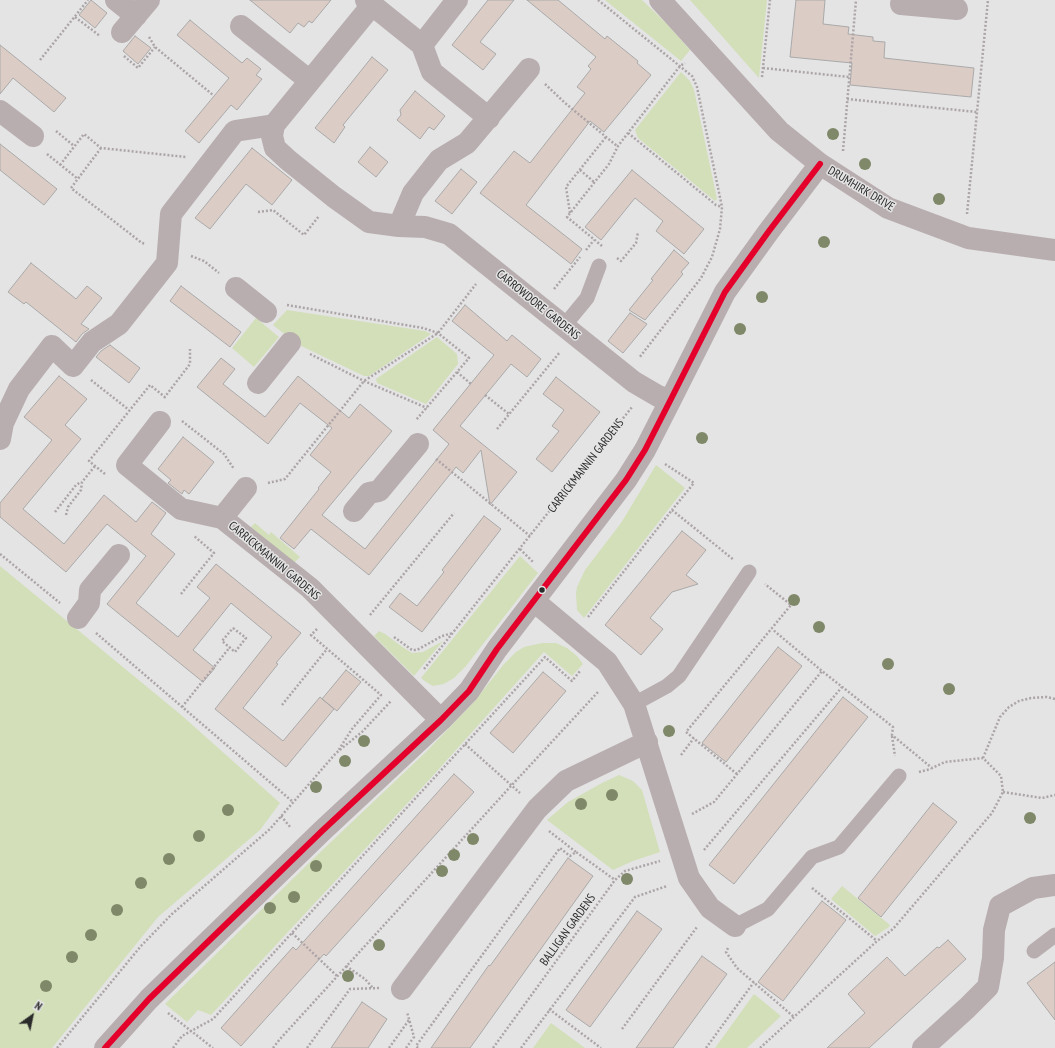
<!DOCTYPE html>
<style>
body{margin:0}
#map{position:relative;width:1055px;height:1048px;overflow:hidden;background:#e4e4e5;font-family:"PT Sans Narrow",sans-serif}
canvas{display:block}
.north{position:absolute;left:12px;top:996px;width:40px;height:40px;-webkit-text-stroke:3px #e4e4e5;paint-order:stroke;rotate:33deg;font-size:11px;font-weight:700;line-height:16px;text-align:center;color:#2b2b2c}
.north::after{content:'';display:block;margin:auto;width:14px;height:18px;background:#2b2b2c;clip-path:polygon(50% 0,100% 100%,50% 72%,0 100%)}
</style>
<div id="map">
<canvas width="1055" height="1048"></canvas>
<div class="north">N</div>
</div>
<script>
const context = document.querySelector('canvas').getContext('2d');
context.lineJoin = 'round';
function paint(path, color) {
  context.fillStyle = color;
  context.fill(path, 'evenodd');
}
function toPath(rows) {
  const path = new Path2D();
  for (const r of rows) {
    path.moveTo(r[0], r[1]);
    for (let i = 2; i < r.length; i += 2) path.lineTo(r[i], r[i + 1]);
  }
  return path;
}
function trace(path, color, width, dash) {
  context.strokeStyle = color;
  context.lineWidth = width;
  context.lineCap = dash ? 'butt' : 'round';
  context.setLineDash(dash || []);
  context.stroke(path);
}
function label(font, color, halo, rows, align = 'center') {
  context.font = font + ' "PT Sans Narrow",sans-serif';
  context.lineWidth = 3;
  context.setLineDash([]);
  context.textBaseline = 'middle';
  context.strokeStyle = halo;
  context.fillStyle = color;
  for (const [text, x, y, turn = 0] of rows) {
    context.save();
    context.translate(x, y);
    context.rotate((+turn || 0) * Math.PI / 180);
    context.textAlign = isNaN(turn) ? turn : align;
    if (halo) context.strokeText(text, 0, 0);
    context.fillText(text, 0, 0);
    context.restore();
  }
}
paint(toPath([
 [605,0,642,0,667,24,690,50,681,61],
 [690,0,767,0,759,78],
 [681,72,690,81,694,90,717,199,715,201,638,138,635,130],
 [287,310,425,331,431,334,369,376,364,376,297,344,273,325],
 [256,318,279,337,254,367,232,348],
 [437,337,457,354,458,364,426,404,377,383,376,379],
 [656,465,685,488,584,618,577,610,576,594,577,587,585,570,621,523],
 [255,523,269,535,271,532,300,557,294,563,251,527],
 [520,556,538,573,466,666,454,678,444,684,433,686,426,682,421,678],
 [0,566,180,714,280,803,260,830,158,917,52,1048,0,1048],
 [379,631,385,634,401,646,412,653,423,652,443,641,414,676,374,636],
 [542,643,556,643,567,648,577,656,583,664,572,676,544,652,429,780,211,1015,198,1010,187,1022,165,1004,312,860,427,751,473,703,504,664,516,652,524,647],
 [619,775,633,781,642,790,660,852,633,861,613,870,547,820,568,802,602,783],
 [842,886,890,925,889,927,875,936,831,899],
 [754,994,781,1016,747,1048,715,1048],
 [551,1023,585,1048,533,1048]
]), '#d2dfb8');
const building = toPath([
 [91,0,107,13,95,28,79,15,91,0],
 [250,0,331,0,312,23,309,21,304,27,298,23,290,33,250,0],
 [488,0,514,0,480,42,496,54,483,70,452,45,488,0],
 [527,0,558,0,605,39,607,36,638,61,637,63,651,75,604,132,590,121,526,205,582,249,571,264,480,193,514,151,530,163,585,93,577,87,591,69,588,66,596,57,527,0],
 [796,0,825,0,823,24,849,27,848,34,873,37,873,41,885,42,884,58,974,68,971,97,850,85,852,63,790,57,796,0],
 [190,20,242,63,247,58,261,69,256,75,262,79,237,110,231,105,199,143,185,131,229,78,177,35,190,20],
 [135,36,151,48,138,64,123,51,135,36],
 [0,45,66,98,54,112,13,78,0,94,0,45],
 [372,57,388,70,343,125,345,127,334,143,315,128,372,57],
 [415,91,445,116,434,130,429,127,420,139,397,120,401,115,400,110,415,91],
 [0,144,57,189,44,205,0,170,0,144],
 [370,147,388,162,376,177,358,162,370,147],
 [252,148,292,180,272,205,246,184,210,229,195,218,252,148],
 [461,169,477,182,452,214,435,201,461,169],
 [632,170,704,229,684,254,656,231,663,221,635,198,601,240,585,227,632,170],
 [674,250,689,263,681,272,683,274,645,320,629,310,653,280,651,279,674,250],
 [31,263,76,299,87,286,102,298,81,324,89,329,82,334,76,342,26,302,24,304,8,292,31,263],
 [181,286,241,332,230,347,170,301,181,286],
 [465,305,507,341,512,335,541,359,527,377,511,364,460,426,517,472,490,505,481,450,463,473,456,467,369,575,311,529,294,549,280,538,319,489,318,488,331,472,310,455,332,428,300,403,268,444,197,387,221,358,235,369,223,384,265,417,298,376,349,418,360,404,392,431,322,515,365,549,449,444,433,430,494,355,452,321,465,305],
 [630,313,647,324,623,353,608,341,630,313],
 [110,345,140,368,129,383,96,357,101,351,110,345],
 [59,376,87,399,65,425,81,439,23,509,64,544,104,495,136,522,152,502,166,513,151,534,175,554,136,603,178,637,210,598,197,587,216,564,301,633,276,663,278,664,243,708,283,741,320,697,334,709,286,767,215,709,272,637,231,603,193,650,215,668,203,682,107,604,146,556,107,524,66,572,0,517,0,503,52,440,24,417,59,376],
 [556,377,600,412,552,472,536,459,559,431,552,426,564,410,543,394,556,377],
 [183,437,214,462,189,494,184,490,182,494,168,483,171,480,158,469,183,437],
 [484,516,501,529,422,632,389,607,400,593,417,606,444,572,442,570,484,516],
 [682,531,706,550,686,575,698,584,672,592,650,618,663,629,641,655,605,625,682,531],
 [778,647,802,666,726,762,702,743,778,647],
 [346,670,361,682,337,711,322,699,346,670],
 [543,672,566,691,513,753,490,733,543,672],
 [843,697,868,717,734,884,709,865,843,697],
 [454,774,474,792,326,956,324,954,241,1046,221,1028,293,947,296,950,454,774],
 [933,803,957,822,881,917,858,898,933,803],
 [568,858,593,876,470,1048,431,1048,489,965,490,966,568,858],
 [822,901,846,920,783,1001,758,982,822,901],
 [637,911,662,929,590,1027,566,1010,637,911],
 [948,940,966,959,869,1048,827,1048,865,1013,848,994,887,957,905,976,937,947,939,948,948,940],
 [702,956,727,974,673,1048,636,1048,702,956],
 [1055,962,1055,1020,1027,983,1055,962],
 [362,1002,387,1019,368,1048,331,1048,362,1002]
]);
paint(building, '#dcccc6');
trace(building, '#a9a9a9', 1);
trace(toPath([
 [598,0,692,76,697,87,722,207,720,229,712,257,701,278,639,358],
 [75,17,100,36],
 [149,37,155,47,213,95],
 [124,56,138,68,155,47],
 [40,60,88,0],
 [763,68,849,77],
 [762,77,770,0],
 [545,84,565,103,617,146],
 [847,99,977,112],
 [56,131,74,146],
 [628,133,716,205,722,207],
 [101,148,71,188,142,243,146,244],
 [843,151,856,0],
 [47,154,78,179],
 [60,165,84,134,101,148,186,157],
 [580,170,594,182],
 [258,212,273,210,304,235,319,216],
 [570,213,566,187,606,137],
 [967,214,988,0],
 [602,246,567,217,609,164,618,146,628,133,680,66,685,63],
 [586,250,594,240],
 [191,256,204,261,219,273],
 [617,258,621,261,636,243,638,232],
 [554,289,580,257],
 [287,305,423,328,438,333,469,358,416,420],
 [310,354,364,381,427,408],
 [457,372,471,384],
 [91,380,129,410],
 [485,395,509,414],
 [164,398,190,364,190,349],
 [182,421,224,454,234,469],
 [497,429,560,352],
 [436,459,530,536],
 [665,464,694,483,672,510],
 [105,474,89,461,150,385,165,397],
 [268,483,285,479,364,381,438,333,476,284],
 [55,512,76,485,81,482],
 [66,515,68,507,81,490,82,482,95,466],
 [520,549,534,563],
 [0,554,60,603],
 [181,594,214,553,194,536],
 [370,615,454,513],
 [588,617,672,510,734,560],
 [233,628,246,638,235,652,222,641,233,628],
 [317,629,311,635,381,695,352,729,338,751],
 [96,633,293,802],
 [394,637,412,650,417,650,442,636,453,633],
 [424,669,632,407],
 [282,705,327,649],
 [182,707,230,647],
 [892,736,895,756],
 [465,744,520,793],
 [681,755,694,738],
 [983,758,1000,717,1009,707,1019,701,1031,698,1047,697,1055,699],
 [919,772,931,769],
 [737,774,686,732,791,605,765,584],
 [1003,792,1042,798,1055,795],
 [692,814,714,802,822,671],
 [281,816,291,828],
 [549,831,576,852],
 [704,850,842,687],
 [812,888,877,941],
 [292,933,337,976],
 [728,948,726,952,737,968,794,1017],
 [346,966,365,979,373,988],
 [549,1009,601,1048],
 [168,1013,213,1048],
 [622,1029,697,927],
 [57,1048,141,946,172,914,270,829,336,753,362,732,391,701],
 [173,1048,182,1036,213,1019,545,657,572,681,580,671],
 [273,1048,280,1039,511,786,598,692],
 [307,1048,350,989,379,988],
 [389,1048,409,1020],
 [406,1048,414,1037,407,1012],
 [418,1048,416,1046,560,848,570,856,576,852,615,880],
 [493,1048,615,880,625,871,660,861],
 [521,1048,635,897,667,886],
 [706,1048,754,982],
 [760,1048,877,941,893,929,992,813,1003,792,1001,776,983,758,945,762,932,768,892,735,893,727,822,671,772,629]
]), '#aca4a6', 2.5, [2, 2]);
trace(toPath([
 [564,326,587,298,599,266],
 [634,704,667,686,679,676,749,572],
 [735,926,768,909,812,857,839,847,899,776],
 [1034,951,1055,935]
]), '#b9aeaf', 15);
trace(toPath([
 [116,0,136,16],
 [366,0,422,45,432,72,489,118],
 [660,0,779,131,820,164,888,208,968,238,1055,250],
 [902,0,901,4,957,9],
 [372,5,274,125,272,136,275,148,288,160,334,197,369,222,399,226,425,227,449,234,634,382,658,396,670,401],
 [241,26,310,81],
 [122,32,149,0],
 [422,45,457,0],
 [0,111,33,136],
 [399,226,413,193,439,160,467,143,529,69],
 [236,288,266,312],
 [258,383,290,343],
 [160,422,127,465,181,509,222,518,310,588,441,720],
 [0,439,3,423,19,389,52,346,73,366,92,342,119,324,167,263,171,214,235,131,274,125],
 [354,511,369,493,379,491,418,444],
 [222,518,246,488],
 [534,601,607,662,634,704,689,878,710,908,735,926],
 [78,618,89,603,90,590,119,555],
 [402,989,537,809,566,781,647,742],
 [105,1048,149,999,322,831,441,720,469,691,497,649,626,480,645,450,670,401,725,292,769,231,820,164],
 [923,1048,967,1008,988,987,993,958,994,930,1000,906,1033,888,1055,885]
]), '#b9aeaf', 22);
trace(toPath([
 [105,1048,149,999,322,831,441,720,469,691,497,649,626,480,645,450,670,401,725,292,769,231,820,164]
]), '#e4002b', 6);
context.fillStyle = '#7f8868';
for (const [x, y] of [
 [833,134],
 [865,164],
 [939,199],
 [824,242],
 [762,297],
 [740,329],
 [702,438],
 [794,600],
 [819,627],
 [888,664],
 [949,689],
 [669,731],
 [364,741],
 [345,761],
 [316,787],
 [612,795],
 [581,804],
 [228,810],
 [1030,818],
 [199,836],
 [473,839],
 [454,855],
 [169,859],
 [316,866],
 [442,871],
 [627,879],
 [141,883],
 [294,897],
 [270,908],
 [117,910],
 [91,935],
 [379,945],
 [72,957],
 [348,976],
 [46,986]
]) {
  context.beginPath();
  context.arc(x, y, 6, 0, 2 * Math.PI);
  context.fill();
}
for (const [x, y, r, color] of [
 [542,590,3.5,"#2b2b2c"]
]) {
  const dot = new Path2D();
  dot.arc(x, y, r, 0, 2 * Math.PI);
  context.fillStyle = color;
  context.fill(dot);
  trace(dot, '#e4e4e5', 1.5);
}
label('12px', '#2b2b2c', '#e4e4e5', [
 ["DRUMHIRK DRIVE",861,189,31],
 ["CARROWDORE GARDENS",538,305,39],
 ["CARRICKMANNIN GARDENS",586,466,-52],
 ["CARRICKMANNIN GARDENS",274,561,40],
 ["BALLIGAN GARDENS",568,930,-54]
]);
</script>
